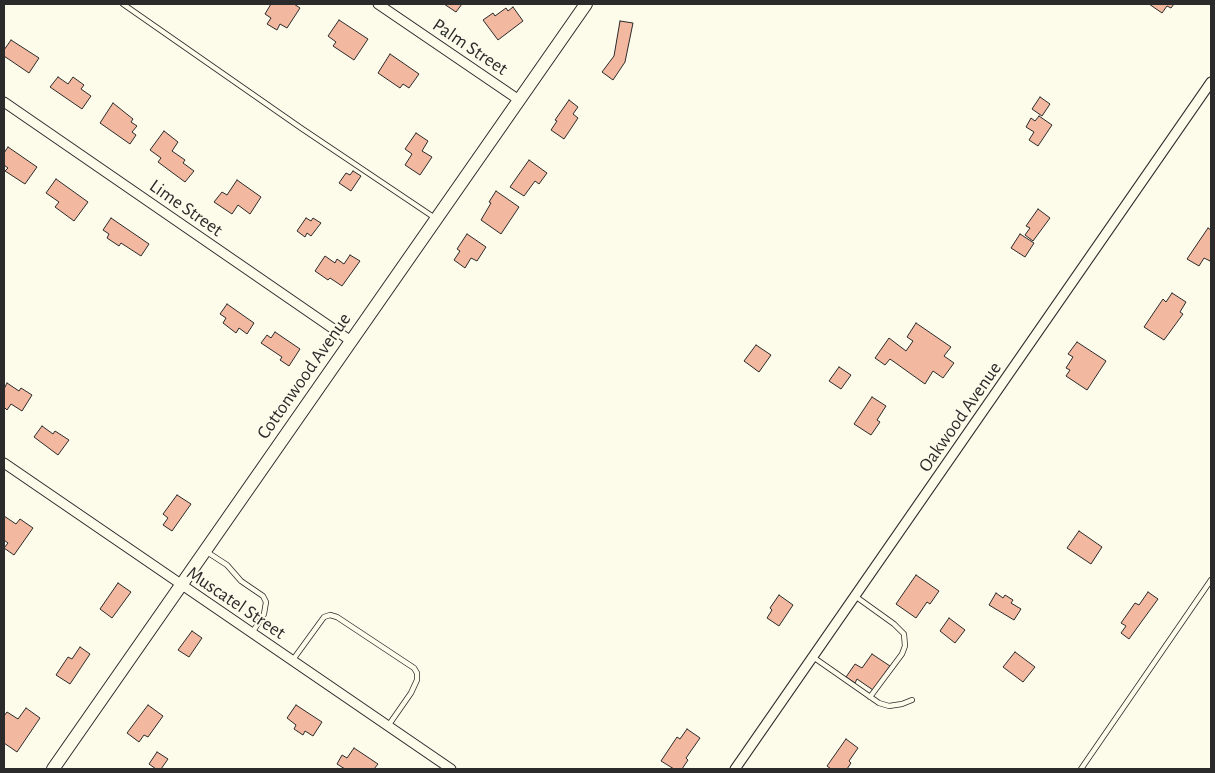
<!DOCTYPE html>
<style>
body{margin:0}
#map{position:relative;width:1215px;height:773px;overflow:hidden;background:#fdfbea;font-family:"Alegreya Sans",sans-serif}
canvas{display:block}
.frame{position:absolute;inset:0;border:5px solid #2b2b2b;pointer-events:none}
</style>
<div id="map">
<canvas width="1215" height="773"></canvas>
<div class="frame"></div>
</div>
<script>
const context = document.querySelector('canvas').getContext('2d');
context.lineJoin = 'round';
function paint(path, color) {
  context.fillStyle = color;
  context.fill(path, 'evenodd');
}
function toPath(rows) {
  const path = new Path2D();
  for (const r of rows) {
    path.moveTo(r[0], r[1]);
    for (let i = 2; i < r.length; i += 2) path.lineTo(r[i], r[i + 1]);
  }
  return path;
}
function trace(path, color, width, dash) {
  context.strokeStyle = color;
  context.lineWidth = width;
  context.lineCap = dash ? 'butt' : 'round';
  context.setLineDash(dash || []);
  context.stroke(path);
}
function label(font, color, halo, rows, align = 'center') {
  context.font = font + ' "Alegreya Sans",sans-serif';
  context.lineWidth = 4;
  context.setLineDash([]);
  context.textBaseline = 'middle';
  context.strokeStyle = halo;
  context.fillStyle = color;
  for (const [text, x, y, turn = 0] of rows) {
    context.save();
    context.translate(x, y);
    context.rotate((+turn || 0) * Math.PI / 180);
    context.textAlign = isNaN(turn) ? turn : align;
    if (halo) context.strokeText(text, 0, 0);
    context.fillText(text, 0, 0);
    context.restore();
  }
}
const building = toPath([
 [271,4,294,4,300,8,287,28,280,24,277,30,267,24,271,18,265,14,271,4],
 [444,4,462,4,456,12,444,4],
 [1149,4,1174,4,1171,8,1167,6,1162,13,1149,4],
 [513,7,523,21,498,40,483,20,493,13,495,16,506,8,508,11,513,7],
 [339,20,368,39,354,60,333,46,336,42,328,36,339,20],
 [620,21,633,23,625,62,613,80,602,72,614,56,620,21],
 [11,40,39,58,29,73,4,56,4,50,11,40],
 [390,54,419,74,409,88,403,84,400,88,378,73,390,54],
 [58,77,68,84,73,77,84,85,81,89,91,96,82,109,50,87,58,77],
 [1040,97,1050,104,1042,116,1032,109,1040,97],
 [569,100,578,107,573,114,578,118,564,139,551,130,557,121,555,120,569,100],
 [113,103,133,119,131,122,137,126,132,132,136,135,130,144,100,123,113,103],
 [1039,116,1052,125,1038,146,1029,140,1034,132,1026,127,1031,118,1035,121,1039,116],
 [164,131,178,142,172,151,185,160,183,163,194,171,185,182,158,162,161,158,150,150,164,131],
 [416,133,428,141,422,151,432,157,420,175,405,165,412,154,405,149,416,133],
 [8,147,37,167,25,184,5,171,8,168,4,165,4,153,8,147],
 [529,160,547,173,539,184,535,181,524,196,510,187,529,160],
 [353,171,361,176,351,191,339,183,346,173,350,175,353,171],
 [56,179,88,202,74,221,55,207,59,202,46,193,56,179],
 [237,180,261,197,250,214,238,205,232,214,214,202,222,192,227,195,237,180],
 [496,191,519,207,501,234,481,220,491,203,489,202,496,191],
 [1038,209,1050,218,1033,241,1025,235,1030,228,1026,226,1038,209],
 [111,218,149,244,141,256,121,243,119,246,107,238,109,234,103,230,111,218],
 [306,218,311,221,313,218,321,223,311,236,307,233,305,237,297,231,306,218],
 [1208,228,1211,230,1211,259,1210,261,1204,258,1199,266,1187,259,1208,228],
 [467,234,486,247,477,261,471,258,465,268,454,260,460,251,457,249,467,234],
 [1020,234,1034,243,1025,257,1011,248,1020,234],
 [350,255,360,261,342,286,330,278,328,280,315,271,325,256,335,263,337,259,344,264,350,255],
 [1172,293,1186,302,1180,312,1183,314,1164,340,1144,327,1163,299,1166,302,1172,293],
 [227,304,254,323,247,334,239,328,236,333,223,323,226,318,220,314,227,304],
 [916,323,951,347,944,356,954,363,943,378,933,371,925,384,890,359,885,365,875,358,889,338,906,351,913,341,907,337,916,323],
 [275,332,300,349,289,366,280,360,282,357,261,343,267,335,271,338,275,332],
 [1077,342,1106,361,1087,390,1066,376,1070,370,1066,368,1073,357,1068,354,1077,342],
 [756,345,771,355,759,372,744,361,756,345],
 [839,367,851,375,841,389,829,381,839,367],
 [7,383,19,391,21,388,32,395,22,411,11,404,7,410,4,407,4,389,7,383],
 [872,397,886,406,877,420,880,422,871,435,854,424,872,397],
 [42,426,53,434,55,431,69,440,58,455,34,437,42,426],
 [177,495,191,504,172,531,163,525,168,518,163,514,177,495],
 [4,516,16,524,20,519,33,528,14,555,4,548,8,543,4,540,4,516],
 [1079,531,1102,547,1091,564,1067,548,1079,531],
 [916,575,939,591,930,604,927,602,916,618,896,604,916,575],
 [118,583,131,592,112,618,100,609,118,583],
 [1148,592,1158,599,1129,639,1121,633,1126,626,1121,623,1135,603,1139,605,1148,592],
 [996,593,1003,598,1005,595,1013,600,1011,603,1021,609,1014,620,989,605,996,593],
 [779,595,793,605,779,626,767,618,772,610,770,608,779,595],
 [949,618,965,630,955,643,940,631,949,618],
 [192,631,202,638,189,657,178,650,192,631],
 [80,647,90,654,70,684,56,675,68,657,72,659,80,647],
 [1015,652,1035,667,1023,682,1003,667,1015,652],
 [872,654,890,666,873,690,857,679,855,683,846,677,855,664,862,668,872,654],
 [148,705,163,716,148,737,144,735,139,742,127,733,148,705],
 [296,705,322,722,313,736,305,731,303,735,294,729,296,725,287,718,296,705],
 [26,708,40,718,17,752,4,743,4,716,7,712,18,719,26,708],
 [687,729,700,738,686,758,688,760,682,769,674,769,661,761,677,737,680,739,687,729],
 [846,739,858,748,849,761,851,763,847,769,831,769,827,766,846,739],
 [354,748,378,764,374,769,345,769,337,764,342,755,347,758,354,748],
 [157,752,168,759,161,769,156,769,149,764,157,752]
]);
paint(building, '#f2b8a0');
trace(building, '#2b2b2b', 1);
const lane = toPath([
 [123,4,301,128,435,218],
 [207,552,227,565,241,581,263,596,266,602,264,614,252,633],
 [855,596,894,624,904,634,905,646,902,654,870,697],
 [813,657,879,703,889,706,902,704,912,700],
 [292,661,324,617,330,615,337,617,414,668,417,673,417,680,411,693,388,726],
 [1081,769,1211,580]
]);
const street = toPath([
 [378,4,519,100],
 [4,102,351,341],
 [4,463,451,769],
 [735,769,1211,82]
]);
const secondary = toPath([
 [53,769,586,4]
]);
trace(lane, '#2b2b2b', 6);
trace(street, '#2b2b2b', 11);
trace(secondary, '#2b2b2b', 14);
trace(lane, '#fdfbea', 4.5);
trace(street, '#fdfbea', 9);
trace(secondary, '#fdfbea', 12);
label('19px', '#2b2b2b', '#fdfbea', [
 ["Palm Street",470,47,34],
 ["Lime Street",186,208,35],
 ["Cottonwood Avenue",304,376,-55],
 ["Oakwood Avenue",960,417,-55],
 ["Muscatel Street",236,603,34]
]);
</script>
